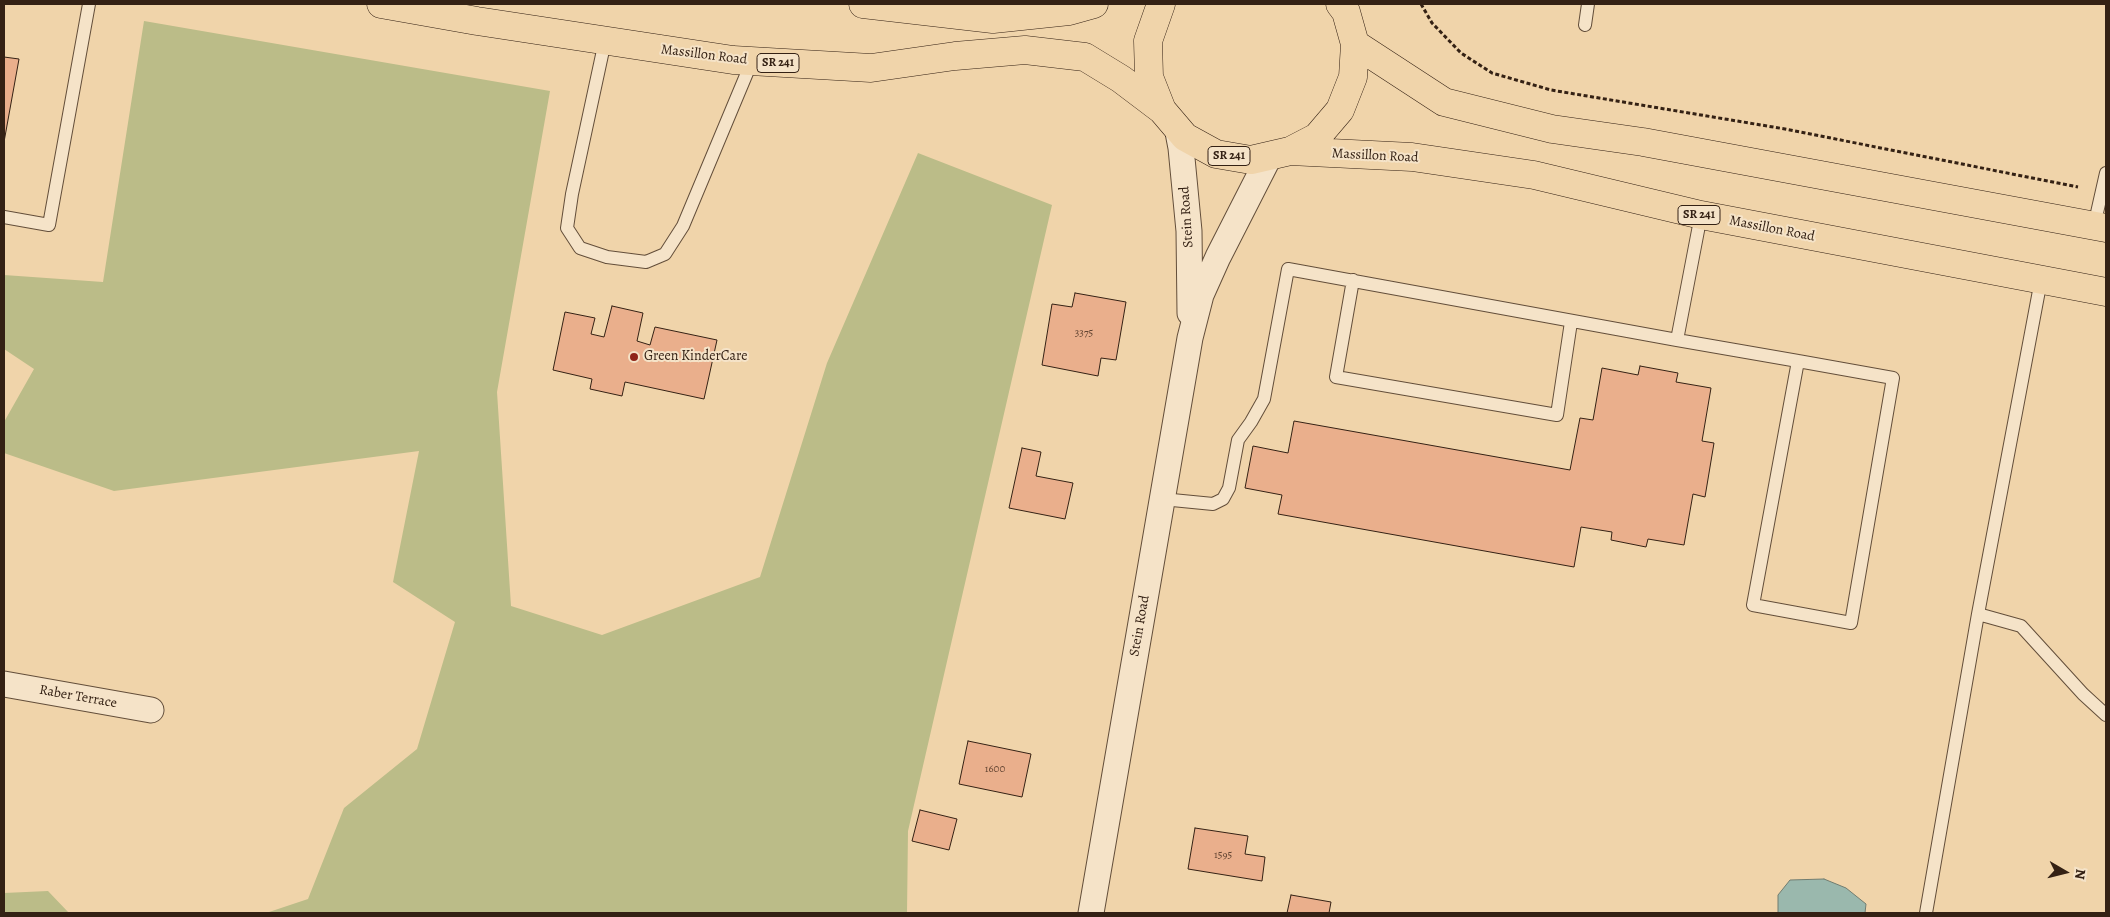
<!DOCTYPE html>
<style>
body{margin:0}
#map{position:relative;width:2110px;height:917px;overflow:hidden;background:#f0d4aa;font-family:Alegreya,serif}
canvas{display:block}
.frame{position:absolute;inset:0;border:5px solid #342114;pointer-events:none}
.north{position:absolute;left:2040px;top:847px;width:50px;height:50px;-webkit-text-stroke:4px #f5e3c8;paint-order:stroke;rotate:98deg;font-size:14px;font-weight:700;line-height:20px;text-align:center;color:#342114}
.north::after{content:'';display:block;margin:auto;width:18px;height:22px;background:#342114;clip-path:polygon(50% 0,100% 100%,50% 72%,0 100%)}
</style>
<div id="map">
<canvas width="2110" height="917"></canvas>
<div class="frame"></div>
<div class="north">N</div>
</div>
<script>
const context = document.querySelector('canvas').getContext('2d');
context.lineJoin = 'round';
function paint(path, color) {
  context.fillStyle = color;
  context.fill(path, 'evenodd');
}
function toPath(rows) {
  const path = new Path2D();
  for (const r of rows) {
    path.moveTo(r[0], r[1]);
    for (let i = 2; i < r.length; i += 2) path.lineTo(r[i], r[i + 1]);
  }
  return path;
}
function trace(path, color, width, dash) {
  context.strokeStyle = color;
  context.lineWidth = width;
  context.lineCap = dash ? 'butt' : 'round';
  context.setLineDash(dash || []);
  context.stroke(path);
}
function label(font, color, halo, rows, align = 'center') {
  context.font = font + ' Alegreya,serif';
  context.lineWidth = 4;
  context.setLineDash([]);
  context.textBaseline = 'middle';
  context.strokeStyle = halo;
  context.fillStyle = color;
  for (const [text, x, y, turn = 0] of rows) {
    context.save();
    context.translate(x, y);
    context.rotate((+turn || 0) * Math.PI / 180);
    context.textAlign = isNaN(turn) ? turn : align;
    if (halo) context.strokeText(text, 0, 0);
    context.fillText(text, 0, 0);
    context.restore();
  }
}
paint(toPath([
 [144,21,550,91,497,392,511,606,602,635,760,577,827,363,918,153,1052,205,908,831,907,913,266,913,308,899,344,808,417,749,455,622,393,582,419,451,114,491,4,453,4,422,34,369,4,349,4,275,103,282],
 [48,891,69,913,4,913,4,893]
]), '#bbbc88');
const water = toPath([
 [1824,879,1846,888,1866,904,1865,913,1778,913,1778,895,1790,880,1824,879]
]);
paint(water, '#9ab8ad');
trace(water, '#717c70', 1);
const building = toPath([
 [4,57,19,59,4,142,4,57],
 [1075,293,1126,302,1116,360,1101,358,1098,376,1042,365,1052,304,1072,307,1075,293],
 [612,306,643,313,637,341,650,345,655,327,717,340,704,399,625,382,622,396,590,389,592,379,553,370,565,312,595,318,591,334,604,337,612,306],
 [1640,366,1678,373,1676,382,1711,388,1702,441,1714,443,1705,497,1693,494,1684,545,1648,539,1646,547,1611,540,1612,532,1581,527,1574,567,1278,514,1282,495,1245,488,1253,446,1288,453,1294,421,1570,470,1580,418,1593,420,1602,368,1638,375,1640,366],
 [1022,448,1041,452,1036,476,1073,483,1065,519,1009,508,1022,448],
 [968,741,1031,754,1022,797,959,784,968,741],
 [920,810,957,819,949,850,912,841,920,810],
 [1195,828,1248,836,1245,854,1265,857,1262,881,1188,869,1195,828],
 [1291,895,1331,902,1329,913,1287,913,1291,895]
]);
paint(building, '#eaaf8c');
trace(building, '#342114', 1);
const service = toPath([
 [1585,25,1588,4],
 [605,41,572,194,567,228,580,248,607,257,646,262,665,254,683,226,752,61],
 [1701,215,1677,340,1798,361,1893,378,1851,623,1753,605,1798,361],
 [4,217,49,225,89,4],
 [2094,226,2106,173],
 [1353,280,1336,377,1557,415,1571,322],
 [1162,499,1213,504,1223,499,1229,488,1238,440,1251,422,1264,399,1288,269,1677,340],
 [1978,614,2021,626,2083,694,2106,715],
 [1926,913,1978,614,2041,280]
]);
const minor = toPath([
 [1177,127,1181,148,1189,231,1190,313],
 [4,684,151,710],
 [1091,913,1190,338,1201,295,1218,257,1269,157]
]);
const primary = toPath([
 [381,4,477,21,733,60,871,68,955,56,1025,50,1085,57,1121,79,1162,110],
 [863,4,993,19,1069,11,1094,4],
 [1161,4,1148,41,1149,77,1162,110,1185,137,1216,154,1251,160,1290,151,1317,137,1340,110,1353,77,1355,44,1346,12,1340,4],
 [1355,44,1444,102,1552,129,1643,142,2106,228],
 [1290,151,1412,157,1534,175,1701,215,2106,292]
]);
trace(service, '#634e3a', 14);
trace(minor, '#634e3a', 27);
trace(primary, '#342114', 29);
trace(toPath([
 [1421,4,1432,23,1461,53,1492,73,1551,90,1785,129,2078,187]
]), '#342114', 3, [4, 2.5]);
trace(service, '#f5e3c8', 12);
trace(minor, '#f5e3c8', 25);
trace(primary, '#f0d4aa', 28);
for (const [x, y, r, color] of [
 [634,357,5,"#8f2418"]
]) {
  const dot = new Path2D();
  dot.arc(x, y, r, 0, 2 * Math.PI);
  context.fillStyle = color;
  context.fill(dot);
  trace(dot, '#f5e3c8', 2);
}
label('11px', '#624432', null, [
 ["3375",1084,333],
 ["1600",995,769],
 ["1595",1223,855]
]);
for (const [x, y, w] of [
 [778,63,42],
 [1229,156,42],
 [1699,215,42]
]) {
  const box = new Path2D();
  box.roundRect(x - w / 2, y - 9.5, w, 19, 4);
  context.fillStyle = '#f5e3c8';
  context.fill(box);
  trace(box, '#342114', 1);
}
label('bold 12px', '#342114', null, [
 ["SR 241",778,63],
 ["SR 241",1229,156],
 ["SR 241",1699,215]
]);
label('14px', '#342114', '#f5e3c8', [
 ["Massillon Road",704,55,7],
 ["Massillon Road",1375,156,3],
 ["Stein Road",1187,217,-94],
 ["Massillon Road",1772,229,11],
 ["Stein Road",1140,626,-80],
 ["Raber Terrace",78,697,10]
]);
label('14px', '#342114', '#f5e3c8', [
 ["Green KinderCare",644,357]
], 'left');
</script>
